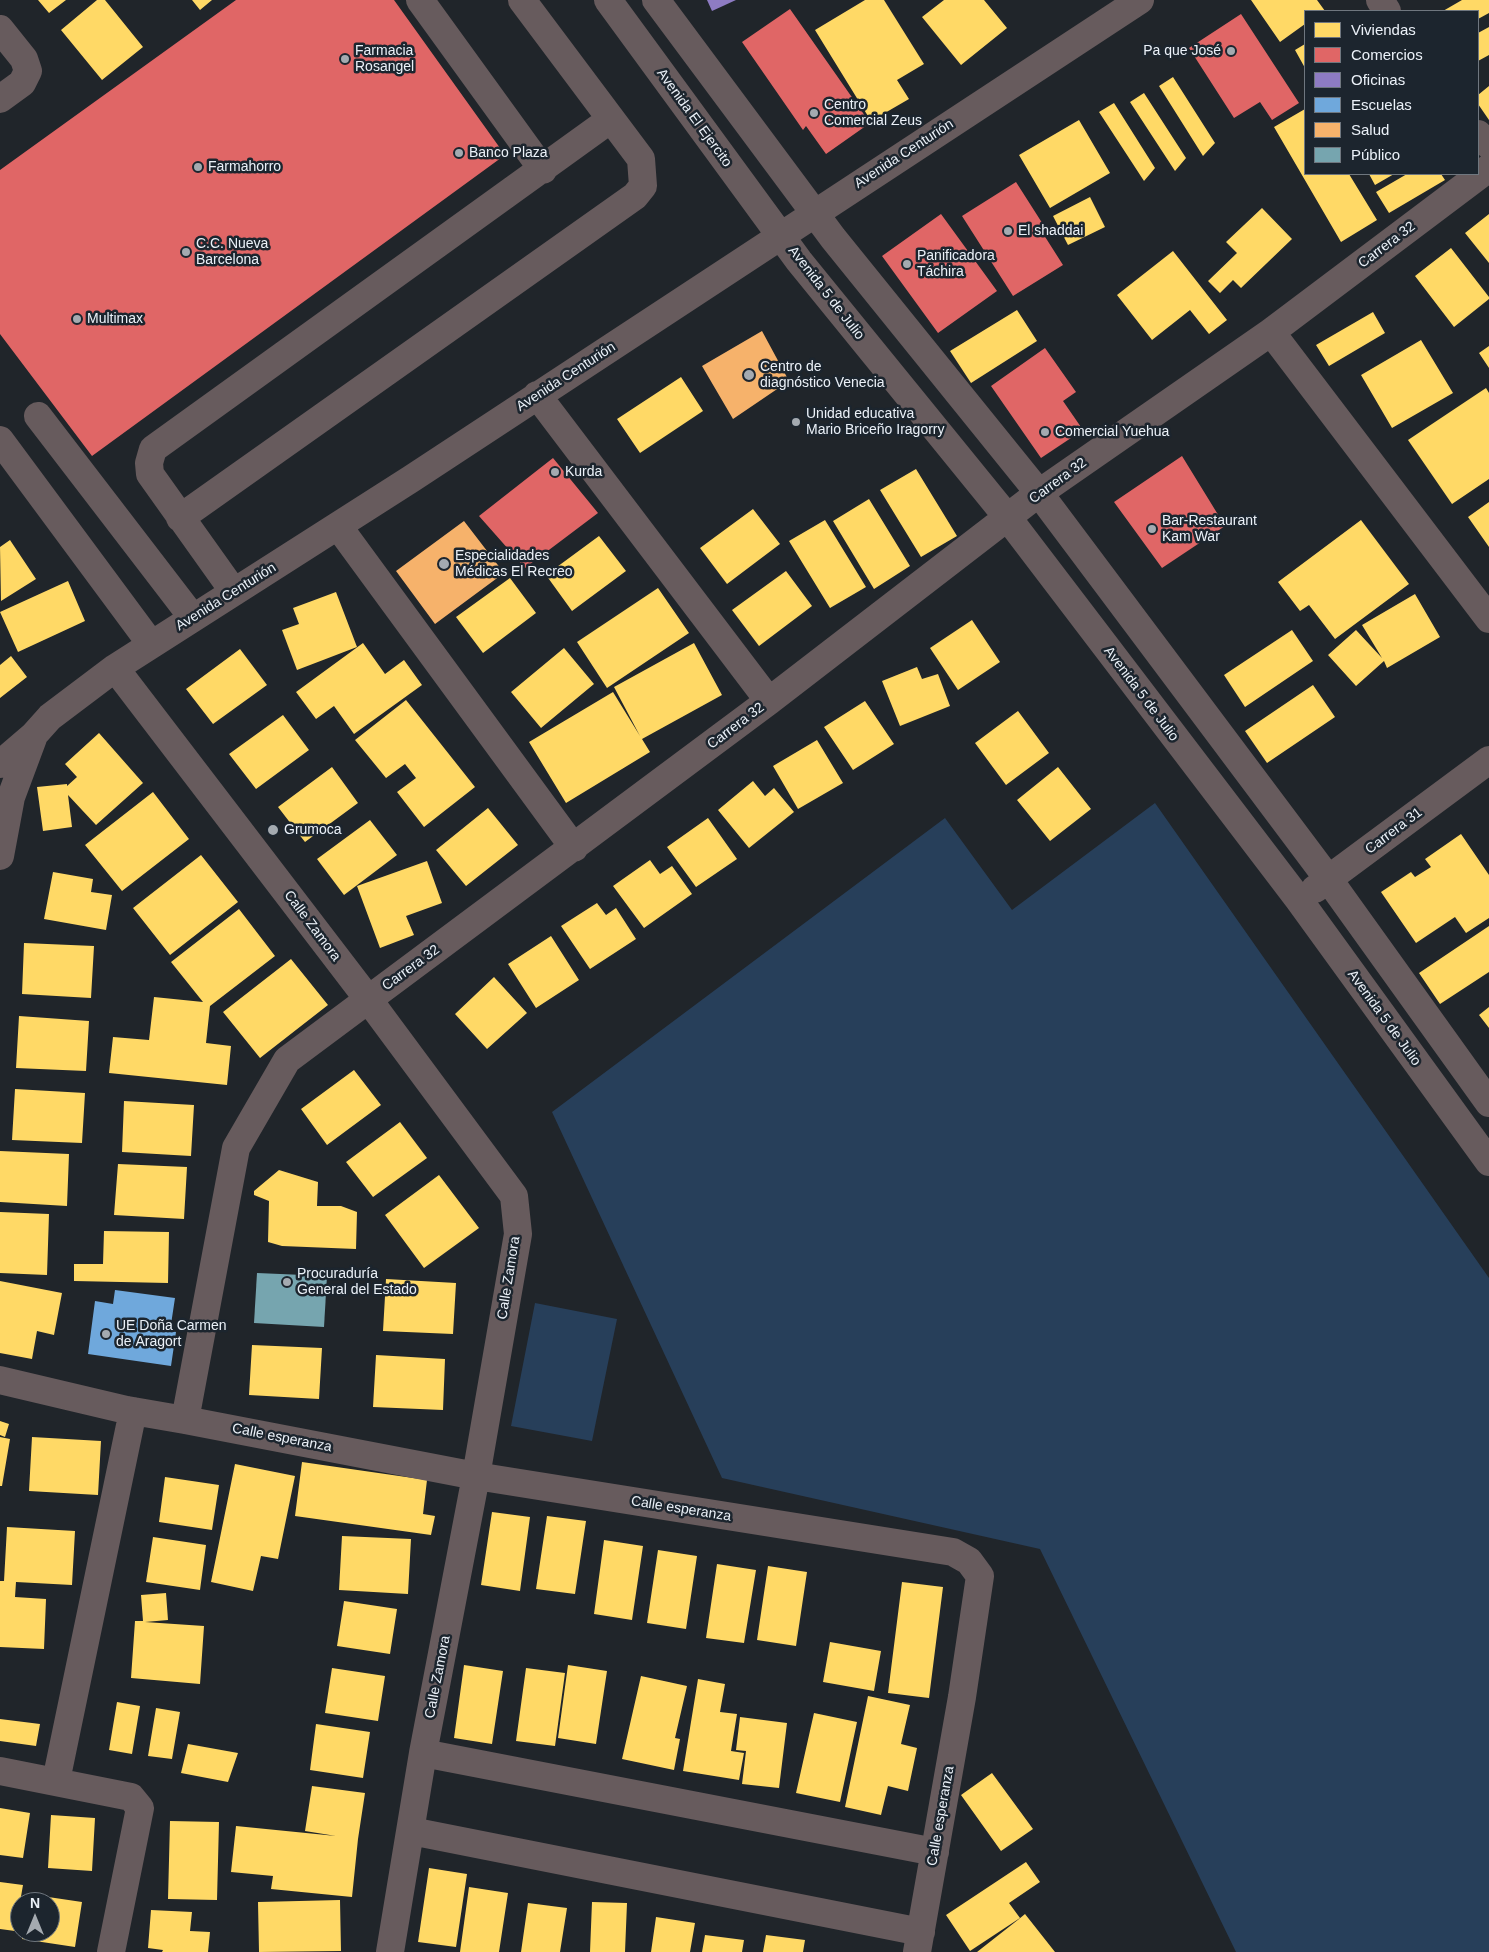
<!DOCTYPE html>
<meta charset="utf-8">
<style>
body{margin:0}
#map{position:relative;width:1489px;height:1952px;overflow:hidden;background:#20252a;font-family:Arial,sans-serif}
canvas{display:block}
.legend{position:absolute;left:1304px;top:10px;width:175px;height:165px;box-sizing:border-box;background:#1c252e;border:1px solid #6f777f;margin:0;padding:6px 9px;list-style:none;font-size:15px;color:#ebf1f8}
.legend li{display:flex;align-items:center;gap:10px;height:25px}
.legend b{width:25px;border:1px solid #6f777f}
.north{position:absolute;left:10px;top:1892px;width:50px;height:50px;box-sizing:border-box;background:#1c252e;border:1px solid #6f777f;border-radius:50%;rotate:0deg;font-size:14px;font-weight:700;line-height:20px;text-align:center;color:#ebf1f8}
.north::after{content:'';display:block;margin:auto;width:18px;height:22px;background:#a4aab0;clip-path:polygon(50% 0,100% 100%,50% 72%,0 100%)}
</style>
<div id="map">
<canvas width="1489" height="1952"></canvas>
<ul class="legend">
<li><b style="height:14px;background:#ffd966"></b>Viviendas</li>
<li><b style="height:14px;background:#e06666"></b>Comercios</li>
<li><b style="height:14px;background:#8e7cc3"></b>Oficinas</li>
<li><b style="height:14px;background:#6fa8dc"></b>Escuelas</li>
<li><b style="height:14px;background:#f6b26b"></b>Salud</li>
<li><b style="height:14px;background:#76a5af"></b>Público</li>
</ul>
<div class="north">N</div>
</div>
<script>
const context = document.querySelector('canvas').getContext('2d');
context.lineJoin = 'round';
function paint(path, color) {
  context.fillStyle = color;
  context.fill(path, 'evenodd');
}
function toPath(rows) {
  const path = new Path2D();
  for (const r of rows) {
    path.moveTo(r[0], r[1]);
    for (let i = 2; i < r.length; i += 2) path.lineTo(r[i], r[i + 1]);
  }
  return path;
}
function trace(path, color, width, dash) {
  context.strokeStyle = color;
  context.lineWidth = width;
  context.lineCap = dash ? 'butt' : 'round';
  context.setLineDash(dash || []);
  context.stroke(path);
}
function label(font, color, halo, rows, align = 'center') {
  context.font = font + ' Arial,sans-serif';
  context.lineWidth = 5;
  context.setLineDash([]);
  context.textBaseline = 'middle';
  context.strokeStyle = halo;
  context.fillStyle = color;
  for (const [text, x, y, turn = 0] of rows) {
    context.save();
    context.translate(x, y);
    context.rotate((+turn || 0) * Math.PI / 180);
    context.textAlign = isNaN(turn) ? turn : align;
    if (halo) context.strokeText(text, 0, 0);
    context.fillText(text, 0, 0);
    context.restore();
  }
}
paint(toPath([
 [1155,803,1489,1278,1489,1952,1236,1952,1040,1549,722,1478,552,1112,945,818,1012,910],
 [535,1303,617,1319,592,1441,511,1426]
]), '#273f5a');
paint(toPath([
 [38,0,66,0,49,13],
 [97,0,105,0,143,47,102,80,61,30],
 [192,0,212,0,200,10],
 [865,0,884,0,924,64,897,80,909,99,871,121,815,30],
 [944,0,984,0,1007,28,961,65,922,17],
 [1251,0,1317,0,1325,11,1305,11,1305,24,1280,42],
 [1462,0,1489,0,1489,13,1478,19,1478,11,1443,11],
 [1489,27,1489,55,1478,61,1478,33],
 [1305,44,1305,68,1295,50],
 [1173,77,1215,143,1203,156,1159,86],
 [1489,86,1489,120,1478,104,1478,95],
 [1144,93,1186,158,1175,171,1130,102],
 [1114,103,1155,168,1144,181,1099,112],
 [1305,109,1305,174,1349,174,1377,220,1341,242,1274,127],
 [1079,120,1110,173,1050,208,1019,155],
 [1369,174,1394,174,1375,185],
 [1407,174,1441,174,1445,180,1389,213,1376,192],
 [1090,197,1105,227,1068,245,1053,216],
 [1262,208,1292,239,1241,288,1233,280,1220,293,1208,281,1237,253,1226,242],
 [1489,214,1489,263,1465,233],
 [1451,248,1489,297,1489,299,1454,327,1415,276],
 [1173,251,1227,320,1209,334,1190,310,1152,340,1117,295],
 [1017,310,1037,341,971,383,950,351],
 [1373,312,1385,333,1329,366,1316,345],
 [1421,340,1453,393,1392,428,1361,375],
 [1489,346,1489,368,1479,353],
 [681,377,703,411,640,453,617,419],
 [1486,388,1489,393,1489,479,1452,504,1408,440],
 [916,469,957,536,921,557,880,490],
 [869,499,910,566,874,589,833,521],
 [1489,502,1489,547,1468,517],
 [753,509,780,544,727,584,700,548],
 [825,520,866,587,830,608,789,541],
 [1361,520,1409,584,1335,639,1309,605,1300,611,1278,582],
 [599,536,626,571,572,611,546,575],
 [10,540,36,579,1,601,0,547],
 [786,571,812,606,759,646,732,610],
 [510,578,536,613,483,653,456,617],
 [68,581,85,621,18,652,0,612],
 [658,588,689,633,607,688,577,642],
 [336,592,357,647,297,670,282,630,299,624,293,608],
 [1415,594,1440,637,1387,668,1384,661,1356,686,1328,655,1356,630,1382,658,1362,625],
 [972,620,1000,662,958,690,930,648],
 [1292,630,1313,661,1245,707,1224,675],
 [363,643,385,674,404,660,422,685,354,734,334,706,316,719,296,692],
 [694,643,722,695,642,739,650,752,566,803,529,742,613,692,640,736,614,687],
 [564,648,594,684,541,728,511,692],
 [240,649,267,685,213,724,186,689],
 [11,656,27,677,0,698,0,665],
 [917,667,922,679,938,674,950,706,900,726,882,681],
 [1313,685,1335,717,1267,763,1245,731],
 [406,700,475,787,424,827,397,792,416,778,405,764,386,778,355,740],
 [865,701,894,744,853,770,824,727],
 [1018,711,1049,753,1006,785,975,743],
 [283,715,309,750,256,789,229,754],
 [99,733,143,783,96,825,68,795,72,827,43,831,37,787,67,784,67,786,77,777,65,764],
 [817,740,843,783,798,809,773,766],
 [332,767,358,803,305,842,278,807],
 [1058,767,1091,809,1050,841,1017,800],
 [753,781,765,796,774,788,794,812,749,848,718,810],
 [153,792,189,839,122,891,85,845],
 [488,808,518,845,466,886,436,850],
 [708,818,737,859,696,887,667,847],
 [370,820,397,855,344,895,317,859],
 [1461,834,1489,875,1489,918,1466,933,1455,917,1416,943,1381,892,1411,872,1415,877,1431,867,1425,859],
 [201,855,238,902,170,955,133,908],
 [650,860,660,874,672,866,692,894,644,928,613,886],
 [427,861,442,903,406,916,414,935,380,948,357,886],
 [53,872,93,879,91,892,112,895,106,930,44,919],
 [597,903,606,915,616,908,636,939,590,969,561,926],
 [239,909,275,956,210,1006,206,1043,231,1046,227,1085,109,1073,113,1037,149,1040,154,997,203,1002,171,962],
 [1489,926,1489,972,1440,1004,1419,973],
 [551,936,579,980,536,1008,508,964],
 [24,943,94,946,91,998,22,994],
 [291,959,328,1005,260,1058,223,1012],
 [494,977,527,1013,487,1049,455,1014],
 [1489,1007,1489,1028,1479,1015],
 [19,1016,89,1021,86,1071,16,1068],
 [354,1070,381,1105,327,1145,301,1109],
 [15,1089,85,1093,82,1143,12,1140],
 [124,1101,194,1105,191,1156,122,1152],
 [400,1122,427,1158,373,1197,346,1162],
 [0,1151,69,1154,67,1206,0,1202],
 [118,1164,187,1167,184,1219,114,1215],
 [279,1170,318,1182,317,1206,341,1206,357,1212,356,1249,282,1246,268,1242,269,1201,254,1195,254,1191],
 [439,1175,479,1228,424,1268,385,1215],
 [0,1212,49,1214,47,1275,0,1273],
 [104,1231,169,1232,168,1283,74,1281,74,1264,103,1264],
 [386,1279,456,1283,453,1334,383,1331],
 [0,1281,62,1293,54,1335,37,1331,32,1359,0,1353],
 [252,1345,322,1348,319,1399,249,1395],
 [376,1355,445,1359,443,1410,373,1407],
 [0,1421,9,1424,5,1437,0,1435],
 [0,1437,10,1439,2,1486,0,1486],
 [32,1437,101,1441,98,1495,29,1491],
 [302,1462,427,1480,423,1514,435,1516,431,1535,295,1516],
 [235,1464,295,1476,278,1559,261,1556,253,1591,211,1582],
 [165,1477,219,1485,212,1530,159,1522],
 [492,1512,530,1517,520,1591,481,1585],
 [547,1516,586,1521,575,1594,536,1589],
 [7,1527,75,1531,72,1585,16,1582,15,1597,46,1599,44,1649,0,1647,0,1581,4,1581],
 [342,1536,411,1539,408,1594,339,1590],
 [153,1537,206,1545,200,1590,146,1582],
 [604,1540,643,1546,632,1620,594,1614],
 [658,1550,697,1556,686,1629,647,1623],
 [717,1564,756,1570,744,1643,706,1638],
 [768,1566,807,1572,796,1646,757,1640],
 [902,1582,943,1587,929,1698,888,1693],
 [166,1593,168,1620,145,1622,204,1626,200,1684,131,1678,135,1621,143,1621,141,1595],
 [344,1601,397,1609,390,1654,337,1646],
 [830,1642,881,1651,874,1691,823,1682],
 [464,1665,503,1671,492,1744,454,1738],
 [568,1665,607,1671,596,1744,558,1738],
 [332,1668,385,1676,378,1721,325,1713],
 [526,1668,565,1673,555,1746,516,1741],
 [641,1676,687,1686,675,1738,680,1739,674,1770,622,1759],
 [698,1679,725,1684,720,1712,737,1714,731,1751,744,1753,739,1780,683,1771],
 [868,1696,910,1705,901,1744,917,1748,908,1791,888,1786,881,1815,845,1807],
 [117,1702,140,1706,132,1754,109,1750],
 [156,1708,180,1712,172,1759,148,1756],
 [814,1713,857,1722,840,1802,796,1793],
 [740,1717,787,1723,779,1788,742,1784,746,1751,736,1750],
 [0,1719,40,1724,36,1746,0,1741],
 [316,1724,370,1732,363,1778,310,1770],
 [188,1744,238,1753,228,1782,181,1773],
 [992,1773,1033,1829,1001,1851,961,1795],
 [312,1786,365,1793,358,1839,352,1897,271,1889,273,1876,231,1872,236,1826,336,1836,305,1831],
 [0,1808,30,1813,23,1858,0,1855],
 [51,1815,95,1818,92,1871,48,1868],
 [170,1821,219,1822,217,1900,168,1899],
 [1026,1862,1040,1882,1009,1903,1020,1918,970,1951,946,1915],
 [429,1868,467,1874,456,1947,418,1942],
 [0,1882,23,1885,15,1931,0,1929],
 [469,1887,508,1893,499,1952,460,1952],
 [28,1894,82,1902,75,1947,22,1939,23,1932,50,1932,50,1902,27,1902],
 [340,1900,341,1951,259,1952,258,1902],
 [592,1902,627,1903,625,1952,590,1952],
 [528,1903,567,1908,560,1952,521,1952],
 [151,1910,192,1912,190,1931,210,1932,208,1952,162,1952,163,1950,148,1948],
 [1025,1914,1055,1952,977,1952,1019,1919],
 [656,1917,695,1923,690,1952,651,1952],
 [705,1935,744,1940,742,1952,702,1952],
 [766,1935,805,1940,803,1952,763,1952]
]), '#ffd966');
paint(toPath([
 [236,0,394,0,505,155,92,456,0,334,0,170],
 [790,9,870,123,826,154,806,126,803,130,742,42],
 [1241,14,1299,103,1272,120,1260,102,1234,118,1189,48],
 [1016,182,1046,229,1042,232,1063,265,1013,296,962,216],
 [941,214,997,291,938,333,882,256],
 [1045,348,1076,392,1063,401,1083,430,1041,458,991,386],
 [1182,456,1225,526,1162,568,1114,502],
 [553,458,598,513,525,568,479,516]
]), '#e06666');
paint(toPath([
 [707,0,736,0,712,11]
]), '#8e7cc3');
paint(toPath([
 [115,1290,175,1298,170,1331,176,1332,171,1366,88,1354,95,1301,113,1304]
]), '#6fa8dc');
paint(toPath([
 [762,331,789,381,733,419,702,366],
 [464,521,504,573,435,624,396,571]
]), '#f6b26b');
paint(toPath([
 [257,1273,327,1276,324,1327,254,1323]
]), '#76a5af');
trace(toPath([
 [420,0,543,170],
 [608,0,799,261,1008,518,1299,900,1489,1162],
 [656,0,833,238,1039,493,1329,880,1489,1103],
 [1380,0,1387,11],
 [0,29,24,59,28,71,22,83,0,99],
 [1478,134,1489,145],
 [1271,332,1489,619],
 [537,395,769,701],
 [38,416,193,618],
 [0,440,151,644],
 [180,518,635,196,643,186,641,159,522,0],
 [338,526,574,848],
 [234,592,150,474,149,463,153,449,611,119],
 [115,668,368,999,514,1196,518,1234,476,1476,423,1753,390,1952],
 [0,764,33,736,50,717,115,668,411,479,1140,0],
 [0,856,11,797,33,738],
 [1315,889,1489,760],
 [0,1380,127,1410,185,1420,476,1476,953,1552,969,1561,980,1576,962,1697,917,1952],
 [185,1420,236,1148,287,1060,769,701,1039,493,1271,332,1489,168],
 [423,1753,935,1852],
 [0,1771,131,1797,140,1808,111,1952],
 [56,1781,133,1411],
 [411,1831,921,1932]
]), '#675b5d', 28);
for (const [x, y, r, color] of [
 [1231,51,5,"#a4aab0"],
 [345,59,5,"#a4aab0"],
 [814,113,5,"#a4aab0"],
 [459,153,5,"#a4aab0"],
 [198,167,5,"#a4aab0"],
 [1008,231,5,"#a4aab0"],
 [186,252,5,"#a4aab0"],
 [907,264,5,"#a4aab0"],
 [77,319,5,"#a4aab0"],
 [749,375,6,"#a4aab0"],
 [796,422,5,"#a4aab0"],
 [1045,432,5,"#a4aab0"],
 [555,472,5,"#a4aab0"],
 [1152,529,5,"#a4aab0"],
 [444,564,6,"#a4aab0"],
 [273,830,6,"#a4aab0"],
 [287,1282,5,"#a4aab0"],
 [106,1334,5,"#a4aab0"]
]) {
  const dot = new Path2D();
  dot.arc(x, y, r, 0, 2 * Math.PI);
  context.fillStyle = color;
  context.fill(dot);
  trace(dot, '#1c252e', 2);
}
label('14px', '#ebf1f8', '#1c252e', [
 ["Farmacia",355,51],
 ["Rosangel",355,67],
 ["Pa que José",1221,51,"right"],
 ["Centro",824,105],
 ["Comercial Zeus",824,121],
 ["Banco Plaza",469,153],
 ["Farmahorro",208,167],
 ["El shaddai",1018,231],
 ["C.C. Nueva",196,244],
 ["Barcelona",196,260],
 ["Panificadora",917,256],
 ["Táchira",917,272],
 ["Multimax",87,319],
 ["Centro de",760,367],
 ["diagnóstico Venecia",760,383],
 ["Unidad educativa",806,414],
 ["Mario Briceño Iragorry",806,430],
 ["Comercial Yuehua",1055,432],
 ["Kurda",565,472],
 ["Bar-Restaurant",1162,521],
 ["Kam War",1162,537],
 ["Especialidades",455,556],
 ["Médicas El Recreo",455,572],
 ["Grumoca",284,830],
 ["Procuraduría",297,1274],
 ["General del Estado",297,1290],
 ["UE Doña Carmen",116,1326],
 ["de Aragort",116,1342]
], 'left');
label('14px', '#ebf1f8', '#1c252e', [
 ["Avenida El Ejercito",694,118,54],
 ["Avenida Centurión",904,154,-33],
 ["Carrera 32",1387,245,-37],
 ["Avenida 5 de Julio",826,293,52],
 ["Avenida Centurión",566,377,-33],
 ["Carrera 32",1058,481,-36],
 ["Avenida Centurión",226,597,-32],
 ["Avenida 5 de Julio",1141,694,53],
 ["Carrera 32",736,726,-37],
 ["Carrera 31",1394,831,-37],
 ["Calle Zamora",312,926,53],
 ["Carrera 32",411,968,-36],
 ["Avenida 5 de Julio",1384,1018,54],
 ["Calle Zamora",509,1278,-81],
 ["Calle esperanza",282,1438,11],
 ["Calle esperanza",681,1509,9],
 ["Calle Zamora",438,1677,-79],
 ["Calle esperanza",941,1816,-80]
]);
</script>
